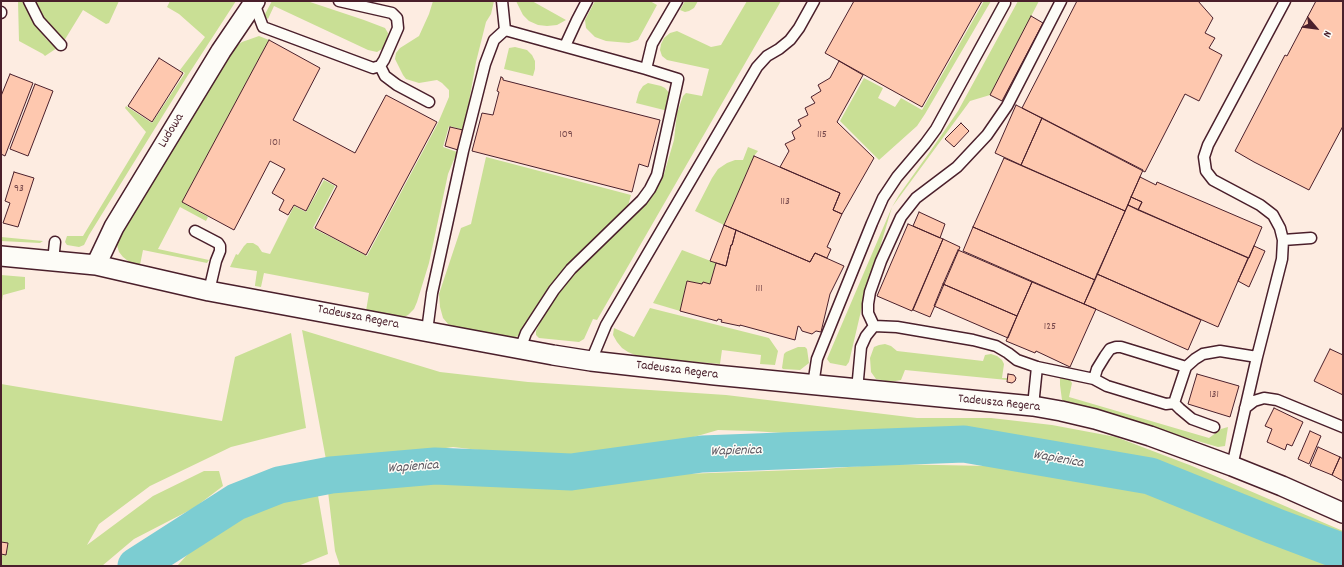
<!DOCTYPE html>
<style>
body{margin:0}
#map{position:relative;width:1344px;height:567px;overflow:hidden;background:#fdece1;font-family:Dekko,sans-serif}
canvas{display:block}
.frame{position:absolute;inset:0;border:2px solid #4a1f2b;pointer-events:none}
.north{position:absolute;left:1296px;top:8px;width:40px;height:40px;-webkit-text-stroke:3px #fdfcf7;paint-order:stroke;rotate:118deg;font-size:11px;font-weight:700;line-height:16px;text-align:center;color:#4a1f2b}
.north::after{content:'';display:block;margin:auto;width:14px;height:18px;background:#4a1f2b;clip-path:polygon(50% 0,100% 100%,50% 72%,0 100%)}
</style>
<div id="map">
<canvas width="1344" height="567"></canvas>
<div class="frame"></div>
<div class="north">N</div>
</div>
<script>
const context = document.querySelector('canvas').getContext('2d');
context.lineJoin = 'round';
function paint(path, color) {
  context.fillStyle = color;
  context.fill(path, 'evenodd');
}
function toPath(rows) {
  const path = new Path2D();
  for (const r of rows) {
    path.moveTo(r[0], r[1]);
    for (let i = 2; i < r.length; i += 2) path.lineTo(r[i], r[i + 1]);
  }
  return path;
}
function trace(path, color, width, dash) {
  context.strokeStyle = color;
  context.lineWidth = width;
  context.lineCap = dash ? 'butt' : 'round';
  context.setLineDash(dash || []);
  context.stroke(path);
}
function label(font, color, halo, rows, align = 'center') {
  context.font = font + ' Dekko,sans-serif';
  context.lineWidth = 3;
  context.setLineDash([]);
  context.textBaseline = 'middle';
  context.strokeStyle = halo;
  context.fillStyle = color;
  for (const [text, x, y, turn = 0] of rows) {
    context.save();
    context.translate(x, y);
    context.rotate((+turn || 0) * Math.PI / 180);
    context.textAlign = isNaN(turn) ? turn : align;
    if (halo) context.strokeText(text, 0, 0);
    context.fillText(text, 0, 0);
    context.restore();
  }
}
paint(toPath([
 [18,1,24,1,37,25,46,39,57,48,45,56,43,54,19,41],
 [35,1,119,1,109,23,106,24,83,10,64,41,41,15],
 [170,1,236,1,188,75,89,235,84,245,79,247,67,245,65,242,67,236,83,236,146,132,125,108,126,106,152,123,185,73,180,70,205,37,179,14,167,7],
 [272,1,307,1,364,20,385,28,388,33,387,42,382,49,377,52,368,50,274,6,268,19,264,16],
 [433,1,494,1,491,14,486,22,476,62,464,130,449,126,443,147,457,152,448,174,429,263,417,302,414,309,408,315,402,318,366,311,369,293,264,273,261,287,255,286,255,285,257,271,230,267,236,254,238,255,244,246,247,243,253,243,258,246,262,252,270,254,294,206,306,212,324,180,335,186,313,228,367,256,438,123,449,97,449,90,442,83,437,80,419,83,406,79,403,75,395,59,396,53,400,48,419,36,429,14],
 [516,1,532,1,566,20,557,25,547,26,538,25,529,21,523,15],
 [595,1,650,1,657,5,638,40,629,43,606,41,595,37,586,28,585,20],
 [685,1,698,1,694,8,689,11,685,12,680,10],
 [747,1,781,1,597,320,593,319,584,339,579,342,539,338,536,335,536,331,548,307,567,281,644,205,654,193,664,174,674,140,677,113,683,96,686,93,702,96,709,69,667,60,662,56,660,50,661,44,664,38,670,33,677,31,711,47,721,45],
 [984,1,991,1,925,114,917,126,879,160,840,121,864,78,883,88,878,98,895,107,901,98,922,110],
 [1018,1,1039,1,990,95,970,101,892,207,861,311,849,362,846,366,830,363,827,359,892,207,899,195,929,153,958,111],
 [259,36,269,40,182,202,208,217,206,221,180,207,158,249,209,260,207,263,143,250,140,265,132,264,123,257,119,252,116,242,234,48,242,42],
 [515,47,527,50,532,55,535,61,535,69,533,76,504,69,509,48],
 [648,83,661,86,665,88,670,94,668,111,636,103,639,92,643,86],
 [748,147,758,151,754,156,724,225,695,211,712,178,718,169,727,163,735,160,743,160],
 [486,157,631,195,628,206,567,265,549,287,521,332,518,336,513,338,453,326,448,324,443,318,440,307,439,294,461,228,471,224],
 [1,237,43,241,40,243,1,241],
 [682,250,716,263,710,284,703,282,702,284,687,281,680,311,653,303],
 [1,275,25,277,25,289,3,295,1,307],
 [650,308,769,338,778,351,775,365,760,364,761,355,722,350,720,364,640,357,628,352,622,348,617,342,613,335,614,328,634,337],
 [302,330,440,372,528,382,726,395,917,418,991,418,1052,425,1116,437,1192,466,1343,531,1343,543,1155,466,1104,450,1057,442,968,435,879,439,752,431,718,430,649,450,531,456,453,447,327,465],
 [291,333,306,428,231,447,150,486,99,524,87,545,153,496,204,471,219,471,223,486,194,508,134,539,102,566,1,566,1,384,222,421,235,357],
 [885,344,891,346,897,351,983,361,985,355,991,354,997,356,1002,360,1004,364,1002,378,1007,378,1007,380,905,370,901,380,890,382,881,380,876,379,871,372,870,358,874,347,879,345],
 [798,347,805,347,807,349,809,363,800,370,783,369,782,368,784,354,786,352],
 [1061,377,1069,379,1072,383,1069,397,1209,438,1221,429,1228,427,1225,446,1218,447,1065,402,1062,400,1060,385,1060,379],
 [888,464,989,466,1139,490,1237,529,1336,566,340,566,335,551,327,483,412,480,580,483,683,474,823,469],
 [316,484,328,554,298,566,177,566,206,534,255,501]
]), '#c9df95');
trace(toPath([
 [136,566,236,502,279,485,331,475,435,466,571,472,702,454,964,444,1150,476,1274,526,1343,552]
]), '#7ccdd2', 37);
const building = toPath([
 [854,1,982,1,922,107,825,53,854,1],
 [1077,1,1198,1,1213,18,1205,33,1215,38,1209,48,1222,55,1199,101,1185,94,1145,172,1022,108,1077,1],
 [1316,1,1343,1,1343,126,1309,190,1254,162,1235,151,1285,55,1287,56,1316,1],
 [1031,16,1043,23,1002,101,990,95,1031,16],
 [269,40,320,68,293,120,355,153,386,95,437,122,366,255,315,228,337,186,323,178,306,211,294,205,288,215,279,210,284,200,272,193,285,169,270,161,234,230,182,202,269,40],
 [159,58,183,73,152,122,128,106,159,58],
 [839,61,863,75,837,122,874,158,842,214,833,210,840,193,780,167,789,151,785,144,795,139,792,132,801,126,798,120,808,115,805,108,815,103,811,97,821,91,818,85,830,78,839,61],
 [10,74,33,83,5,156,1,154,1,96,10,74],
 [501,77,503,78,503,80,660,120,648,167,639,164,632,192,472,151,482,113,493,115,499,92,497,91,501,77],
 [35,84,53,91,28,156,10,149,35,84],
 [1016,105,1042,118,1021,165,995,153,1016,105],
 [1042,118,1143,170,1125,211,1021,165,1042,118],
 [961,123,969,131,954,147,945,139,961,123],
 [450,127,463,130,458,150,445,146,450,127],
 [754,156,840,193,833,210,842,214,827,247,831,249,827,258,815,253,810,262,724,225,754,156],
 [1004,158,1125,211,1095,280,973,227,1004,158],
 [14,172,34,178,18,227,3,223,10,203,5,201,14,172],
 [1140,177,1156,185,1157,182,1262,227,1249,258,1138,210,1142,202,1131,197,1140,177],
 [1131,197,1142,202,1138,210,1128,205,1131,197],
 [1128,205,1248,258,1218,327,1097,274,1128,205],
 [919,212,945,224,940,238,913,226,919,212],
 [908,224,943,239,912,311,877,296,908,224],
 [724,225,736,230,732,245,731,245,726,266,710,261,724,225],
 [973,227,1095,280,1084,304,963,251,973,227],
 [736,230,810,262,815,253,844,266,830,294,821,332,816,331,812,334,802,331,800,327,798,326,795,340,740,325,740,326,721,322,722,320,718,319,717,321,680,311,687,281,702,284,703,282,710,284,716,263,726,266,731,245,732,245,736,230],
 [943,239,960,247,930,317,913,310,943,239],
 [1254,246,1265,251,1249,287,1238,281,1254,246],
 [958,250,1032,282,1017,316,943,284,958,250],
 [1097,274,1201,320,1188,350,1084,304,1097,274],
 [1032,282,1096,309,1070,367,1036,351,1035,353,1006,341,1032,282],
 [943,284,1017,316,1008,338,934,306,943,284],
 [1330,349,1343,355,1343,395,1314,381,1330,349],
 [1008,374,1014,375,1016,378,1015,381,1012,383,1007,382,1008,374],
 [1197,374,1239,386,1230,417,1188,404,1197,374],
 [1274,408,1303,422,1292,446,1287,444,1285,450,1267,442,1272,429,1265,426,1274,408],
 [1310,431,1321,436,1309,464,1298,459,1310,431],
 [1318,447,1340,457,1332,475,1310,466,1318,447],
 [1340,457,1343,459,1343,481,1332,475,1340,457],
 [1,542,8,543,6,555,1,554,1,542]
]);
paint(building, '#fec8af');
trace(building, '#4a1f2b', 1);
const service = toPath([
 [29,1,39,21,61,45],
 [502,1,505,30],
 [254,3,263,27,373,68,380,66,384,60,398,28,397,18,392,13,339,1],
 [1,12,1,13],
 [565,46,577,20,587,1],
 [380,66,385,76,397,85,429,102],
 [646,69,652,44,677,1],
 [195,231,218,243,220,246,220,251,216,261,209,291],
 [1283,240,1311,238],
 [53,261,55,242],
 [874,326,897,327,973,340,996,346,1008,353,1017,360,1037,367,1094,379],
 [427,331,432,293,463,151,485,64,494,40,505,30,646,69,678,79,657,175,650,189,642,200,571,269,554,290,526,333,520,349],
 [591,361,606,325,757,67,767,56,779,49,790,40,799,28,814,1],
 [1186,367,1121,347,1116,347,1110,349,1105,356,1097,369,1094,379,1107,386,1166,404,1174,403,1186,367,1195,359,1203,354,1220,351,1257,357],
 [813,385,817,359,872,223,883,198,897,177,925,144,936,129,1005,3],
 [857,390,861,347,866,336,874,326,868,313,868,304,870,292,881,261,901,217,916,198,957,167,987,135,1007,106,1061,1],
 [1174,403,1180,409,1192,419,1214,427],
 [1033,406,1037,367],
 [1245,408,1254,401,1264,398,1277,400,1343,427],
 [1232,466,1257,357,1282,259,1283,240,1280,228,1273,215,1260,205,1213,180,1206,171,1204,157,1208,145,1285,1]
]);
const minor = toPath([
 [1,256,96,265,209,291,553,355,591,361,715,375,1033,406,1061,411,1095,419,1150,436,1232,466,1282,486,1343,513],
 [96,265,114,227,221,51,255,1]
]);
trace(service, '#4a1f2b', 13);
trace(minor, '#4a1f2b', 22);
trace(service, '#fdfcf7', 10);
trace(minor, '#fdfcf7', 19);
label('11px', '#77494c', null, [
 ["109",566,135],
 ["115",822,135],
 ["101",275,143],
 ["93",19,189],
 ["113",785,202],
 ["111",759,289],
 ["125",1050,327],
 ["131",1214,395]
]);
label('13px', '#4a1f2b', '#fdfcf7', [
 ["Ludowa",172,131,-59],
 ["Tadeusza Regera",358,318,11],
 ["Tadeusza Regera",677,371,7],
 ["Tadeusza Regera",999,404,6]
]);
label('italic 14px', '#59535d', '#fdfcf7', [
 ["Wapienica",736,452,-2],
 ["Wapienica",1058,460,10],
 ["Wapienica",413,468,-4]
]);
</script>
